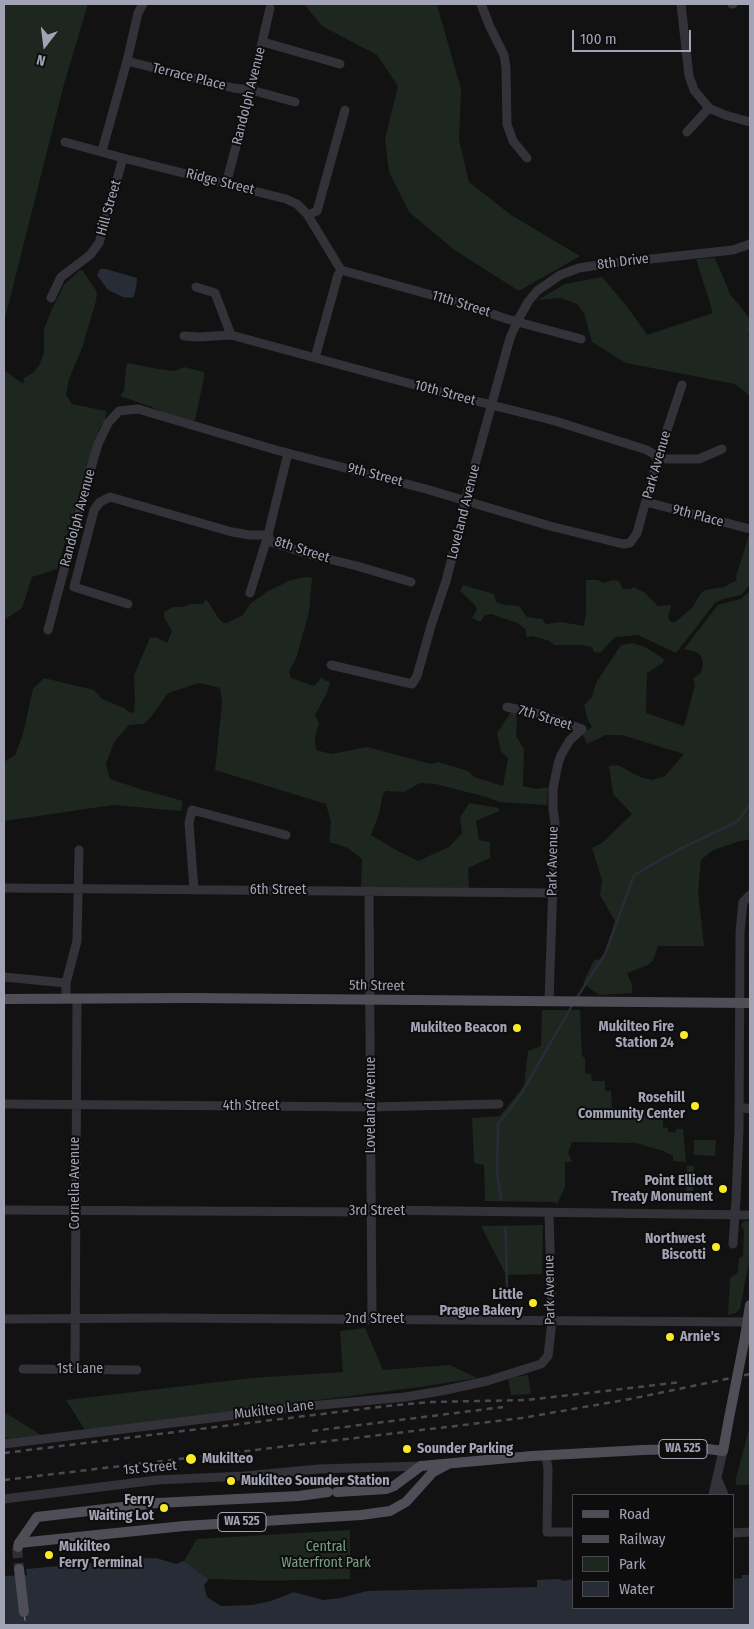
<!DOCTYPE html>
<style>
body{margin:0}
#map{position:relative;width:754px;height:1629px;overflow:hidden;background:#121213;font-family:"Fira Sans Condensed",sans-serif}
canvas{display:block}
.frame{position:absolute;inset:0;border:5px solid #a2a3b4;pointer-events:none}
.legend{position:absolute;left:572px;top:1494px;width:162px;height:115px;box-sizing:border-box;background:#0d0d0e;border:1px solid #494950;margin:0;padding:6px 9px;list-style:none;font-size:15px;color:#a2a3b4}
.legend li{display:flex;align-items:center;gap:10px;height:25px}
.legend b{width:25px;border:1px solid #494950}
.north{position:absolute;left:20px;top:20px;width:50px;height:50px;-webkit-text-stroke:4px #0d0d0e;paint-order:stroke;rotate:195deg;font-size:14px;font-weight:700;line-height:20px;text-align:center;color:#a2a3b4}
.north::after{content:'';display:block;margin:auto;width:18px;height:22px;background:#a2a3b4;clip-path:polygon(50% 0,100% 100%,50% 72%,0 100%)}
.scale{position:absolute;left:572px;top:30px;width:119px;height:22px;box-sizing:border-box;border:2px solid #a2a3b4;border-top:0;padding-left:6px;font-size:15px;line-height:18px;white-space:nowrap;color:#a2a3b4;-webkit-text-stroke:4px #0d0d0e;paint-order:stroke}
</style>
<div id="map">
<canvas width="754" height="1629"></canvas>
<div class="frame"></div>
<ul class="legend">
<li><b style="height:6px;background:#4f4e57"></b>Road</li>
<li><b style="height:6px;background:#4a4951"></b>Railway</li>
<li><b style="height:14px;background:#1e2620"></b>Park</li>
<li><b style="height:14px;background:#282c37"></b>Water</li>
</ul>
<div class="north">N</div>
<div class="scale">100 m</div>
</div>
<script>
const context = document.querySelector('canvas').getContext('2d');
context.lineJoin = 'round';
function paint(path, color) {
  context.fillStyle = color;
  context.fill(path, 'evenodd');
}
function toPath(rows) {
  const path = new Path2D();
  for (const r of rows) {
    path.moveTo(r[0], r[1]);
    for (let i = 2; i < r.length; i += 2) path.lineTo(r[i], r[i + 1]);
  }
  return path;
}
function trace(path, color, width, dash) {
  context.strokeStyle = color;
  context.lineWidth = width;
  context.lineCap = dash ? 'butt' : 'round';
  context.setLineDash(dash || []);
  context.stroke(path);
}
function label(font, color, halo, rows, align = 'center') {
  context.font = font + ' "Fira Sans Condensed",sans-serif';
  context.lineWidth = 4;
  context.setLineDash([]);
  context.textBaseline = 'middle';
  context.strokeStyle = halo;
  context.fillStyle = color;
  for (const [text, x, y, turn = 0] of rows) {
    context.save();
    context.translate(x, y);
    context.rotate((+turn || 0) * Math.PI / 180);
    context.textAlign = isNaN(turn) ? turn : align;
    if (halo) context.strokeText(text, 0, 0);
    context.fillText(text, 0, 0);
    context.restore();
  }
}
paint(toPath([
 [4,4,88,4,64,84,4,322],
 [304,4,437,5,461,89,459,140,469,182,511,215,580,256,519,291,456,251,409,212,389,172,385,139,398,86,377,55,322,26],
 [715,258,730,294,750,319,750,396,735,384,626,363,592,342,584,313,577,304,560,298,538,300,565,284,602,277,629,309,647,335,713,313,696,259],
 [80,270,83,271,97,292,96,301,82,348,69,379,66,395,72,404,106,411,105,420,99,429,57,569,32,577,22,608,4,620,4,370,23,384,24,378,33,373,39,366,44,353,44,329,52,309,64,285],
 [128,363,158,369,175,371,184,367,204,372,204,378,195,420,191,422,170,416,152,407,120,396,124,391,126,368],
 [750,532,750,585,741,595,723,599,715,603,676,653,638,635,615,637,600,653,594,652,592,647,581,645,554,645,550,641,532,636,526,637,526,630,518,623,491,614,485,615,480,622,472,618,477,609,474,604,460,591,463,585,494,594,496,602,505,605,519,606,527,617,542,619,546,624,561,622,584,626,586,611,586,580,598,580,603,583,613,580,619,581,623,589,630,589,634,587,645,593,658,606,671,605,668,618,671,622,675,622,692,608,701,593,705,590,724,587,737,580,736,576],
 [306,577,312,578,309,612,296,659,289,671,291,678,314,686,322,677,324,680,330,682,327,693,315,715,319,723,315,737,316,750,331,754,367,747,431,764,438,762,468,771,474,777,503,786,508,758,501,752,497,733,511,712,516,713,517,720,516,736,524,749,523,786,536,789,548,787,547,805,500,802,486,797,436,784,420,783,404,792,386,791,383,794,379,814,371,835,396,850,418,861,449,847,462,833,460,818,469,803,499,808,499,811,476,821,479,840,490,842,490,858,468,868,469,888,361,887,362,859,348,848,329,842,331,822,326,804,215,770,222,703,220,688,199,683,168,693,151,717,143,724,129,725,114,742,106,764,110,779,140,789,183,801,181,811,113,805,4,821,4,762,15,755,23,734,33,689,44,678,94,690,102,699,124,708,130,713,134,712,135,700,134,675,150,638,156,637,167,643,172,631,164,617,164,612,173,607,183,607,191,604,203,604,206,599,220,620,223,623,227,623,243,615,250,604,268,591,291,580],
 [750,591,750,839,737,842,713,850,701,860,698,892,704,946,658,946,653,960,648,965,627,973,632,985,632,993,599,995,583,983,594,960,603,959,615,921,600,895,602,880,592,848,602,843,632,814,613,794,609,766,618,765,640,777,652,780,665,776,684,754,622,735,606,735,587,744,582,733,592,727,588,720,584,705,592,697,596,683,621,645,632,643,645,647,664,659,663,663,647,673,646,713,684,726,695,685,693,678,700,674,702,669,703,663,701,656,696,652,684,649,718,605,741,599],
 [542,1010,580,1010,582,1056,585,1058,585,1073,591,1074,592,1081,605,1081,605,1091,611,1091,612,1108,663,1109,663,1127,668,1128,668,1131,675,1133,676,1129,683,1129,686,1162,673,1161,673,1156,663,1151,636,1143,572,1142,568,1153,572,1162,565,1162,565,1187,557,1204,554,1202,485,1201,484,1165,474,1163,472,1118,500,1116,524,1086,528,1051,541,1046],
 [694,1140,716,1140,715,1156,694,1155],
 [687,1166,694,1166,693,1191,686,1191],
 [744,1221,750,1221,750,1256,740,1309,736,1313,728,1315,730,1278,735,1275,738,1272,739,1258,743,1256,744,1231,741,1225],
 [543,1225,542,1274,506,1275,481,1226],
 [365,1328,383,1370,450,1365,477,1378,420,1387,85,1430,66,1400,251,1378,343,1372,340,1331],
 [528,1375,531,1394,511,1395,508,1378],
 [4,1412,41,1435,4,1439],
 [750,1426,750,1485,736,1485,736,1478],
 [350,1530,350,1579,212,1582,184,1561,197,1539]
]), '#1e2620');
paint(toPath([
 [100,269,106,269,137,278,136,288,134,296,132,298,123,297,108,290,97,275],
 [167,1540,184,1561,212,1582,416,1588,495,1587,535,1580,560,1579,563,1581,573,1579,573,1608,733,1608,733,1579,742,1578,742,1575,750,1575,750,1625,4,1625,4,1560,108,1547,109,1550,134,1547,134,1544]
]), '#282c37');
paint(toPath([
 [167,1540,184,1561,176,1564,156,1558,112,1559,92,1563,26,1569,27,1575,5,1576,4,1560,108,1547,109,1550,134,1547,134,1544],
 [209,1579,416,1585,495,1584,537,1579,537,1587,367,1591,341,1598,323,1600,294,1592,271,1601,252,1605,221,1606,207,1597,204,1585]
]), '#121213');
trace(toPath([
 [748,328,750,330],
 [576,999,605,954,634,875,678,850,738,821,750,804],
 [501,1199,497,1173,498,1124,520,1096,573,1004],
 [505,1228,506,1240,507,1293]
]), '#282c37', 2.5);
trace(toPath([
 [24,1615,26,1625]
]), '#7787b1', 1, [6, 5]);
trace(toPath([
 [17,1548,19,1569]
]), '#2f2f33', 10, [10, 5]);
trace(toPath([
 [481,4,490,27,504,55,506,67,507,124,513,141,527,158],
 [681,4,689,76,694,90,709,108,725,115,750,122],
 [732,4,733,4],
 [263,42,340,64],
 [127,61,233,88,251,90,295,102],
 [687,132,709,108],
 [65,142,123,158,286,199,297,204,307,214,341,270],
 [102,151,127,61,138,13,143,4],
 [226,184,251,90,270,8],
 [308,215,317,211,345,110],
 [341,270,453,301,507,319,581,339],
 [196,287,215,293,231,335],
 [51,298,61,277,90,255,99,243,123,158],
 [184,336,198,337,231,335,452,395,555,421,647,450,658,457,667,459,699,459,722,449],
 [315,358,338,275,341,270],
 [646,502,750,529],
 [268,535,271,542,312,555,357,566,411,582],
 [250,593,268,535,288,453],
 [128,604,74,587,94,510,100,502,110,497,232,532,250,535,268,535],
 [48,630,89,475,98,444,108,423,119,411,138,409,276,450,426,489,550,526,623,544,630,543,637,533,658,457,682,385],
 [331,665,412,684,417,676,431,626,446,581,463,516,465,501,510,338,517,322,528,302,537,291,560,275,579,268,605,264,733,250,750,244],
 [507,707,539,714,582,729,570,740,561,755,558,764,553,789,553,809,555,822,549,1001],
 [4,888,553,893],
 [194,890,189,823,192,810,286,835],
 [369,891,372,1318],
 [4,977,66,983],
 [66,998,66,983,77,941,79,850],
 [4,1104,371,1107,499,1104],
 [739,1107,750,1109],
 [4,1210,371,1212,380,1210,750,1215],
 [733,1244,736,1199,739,1128,740,932,743,902,750,895],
 [4,1319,164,1318,747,1322],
 [75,1368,77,998],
 [23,1369,137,1370],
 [4,1444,299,1407,405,1397,441,1391,487,1381,541,1364,548,1356,552,1321,549,1213],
 [546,1455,548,1469,547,1532,573,1532],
 [717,1478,724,1495],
 [713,1495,723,1451],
 [4,1499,157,1480,245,1476,318,1469,421,1466],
 [733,1533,750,1532]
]), '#333238', 9);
trace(toPath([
 [4,999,191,998,750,1003],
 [745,1337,750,1305],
 [337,1492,386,1489,394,1486,421,1466,532,1456,643,1450,685,1449,708,1449,723,1451,729,1418],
 [19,1543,184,1526,361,1515,390,1511,406,1502,433,1472,448,1464],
 [18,1547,19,1543,37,1517,157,1503,299,1496,328,1492],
 [19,1569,24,1612]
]), '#4f4e57', 10);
trace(toPath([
 [312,1431,503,1407],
 [4,1453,387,1406,430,1402,527,1400,682,1382],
 [4,1480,522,1418,630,1399,750,1374]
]), '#4a4951', 2.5, [6, 5]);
trace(toPath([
 [729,1418,745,1337]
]), '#4f4e57', 10);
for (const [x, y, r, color] of [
 [517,1028,5,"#f8ea24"],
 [684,1035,5,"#f8ea24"],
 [695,1106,5,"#f8ea24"],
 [723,1189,5,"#f8ea24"],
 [716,1247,5,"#f8ea24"],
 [533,1303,5,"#f8ea24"],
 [670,1337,5,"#f8ea24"],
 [407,1449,5,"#f8ea24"],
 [191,1459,6,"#f8ea24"],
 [231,1481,5,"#f8ea24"],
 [164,1508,5,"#f8ea24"],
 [49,1555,5,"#f8ea24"]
]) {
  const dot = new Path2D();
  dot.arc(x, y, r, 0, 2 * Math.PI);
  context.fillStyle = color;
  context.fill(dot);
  trace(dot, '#0d0d0e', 2);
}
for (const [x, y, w] of [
 [683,1449,48],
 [242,1522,48]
]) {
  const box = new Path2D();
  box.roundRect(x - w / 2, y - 9.5, w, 19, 4);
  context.fillStyle = '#0d0d0e';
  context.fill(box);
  trace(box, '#a2a3b4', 1);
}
label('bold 12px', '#a2a3b4', null, [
 ["WA 525",683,1449],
 ["WA 525",242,1522]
]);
label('14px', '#a2a3b4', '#0d0d0e', [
 ["Terrace Place",189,77,14],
 ["Randolph Avenue",249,96,-76],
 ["Ridge Street",220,182,14],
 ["Hill Street",109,208,-74],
 ["8th Drive",623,262,-7],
 ["11th Street",461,304,17],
 ["10th Street",445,393,15],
 ["Park Avenue",657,465,-74],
 ["9th Street",375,475,15],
 ["Loveland Avenue",464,512,-76],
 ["9th Place",698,516,15],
 ["Randolph Avenue",78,518,-75],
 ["8th Street",302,550,18],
 ["7th Street",545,718,17],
 ["Park Avenue",553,861,-89],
 ["6th Street",278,890],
 ["5th Street",377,986,1],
 ["Loveland Avenue",371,1105,-90],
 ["4th Street",251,1106],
 ["Cornelia Avenue",75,1183,-90],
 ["3rd Street",377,1211],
 ["Park Avenue",550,1290,-91],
 ["2nd Street",375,1319],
 ["1st Lane",80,1369],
 ["Mukilteo Lane",274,1410,-7],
 ["1st Street",150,1468,-5]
]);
label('bold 14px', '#a2a3b4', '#0d0d0e', [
 ["Mukilteo Fire",674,1027],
 ["Station 24",674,1043],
 ["Mukilteo Beacon",507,1028],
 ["Rosehill",685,1098],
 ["Community Center",685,1114],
 ["Point Elliott",713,1181],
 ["Treaty Monument",713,1197],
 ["Northwest",706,1239],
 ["Biscotti",706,1255],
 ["Little",523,1295],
 ["Prague Bakery",523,1311],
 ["Arnie's",680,1337,"left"],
 ["Sounder Parking",417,1449,"left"],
 ["Mukilteo",202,1459,"left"],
 ["Mukilteo Sounder Station",241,1481,"left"],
 ["Ferry",154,1500],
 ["Waiting Lot",154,1516],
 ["Mukilteo",59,1547,"left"],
 ["Ferry Terminal",59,1563,"left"]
], 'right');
label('14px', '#78a086', '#0d0d0e', [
 ["Central",326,1547],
 ["Waterfront Park",326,1563]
]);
</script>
